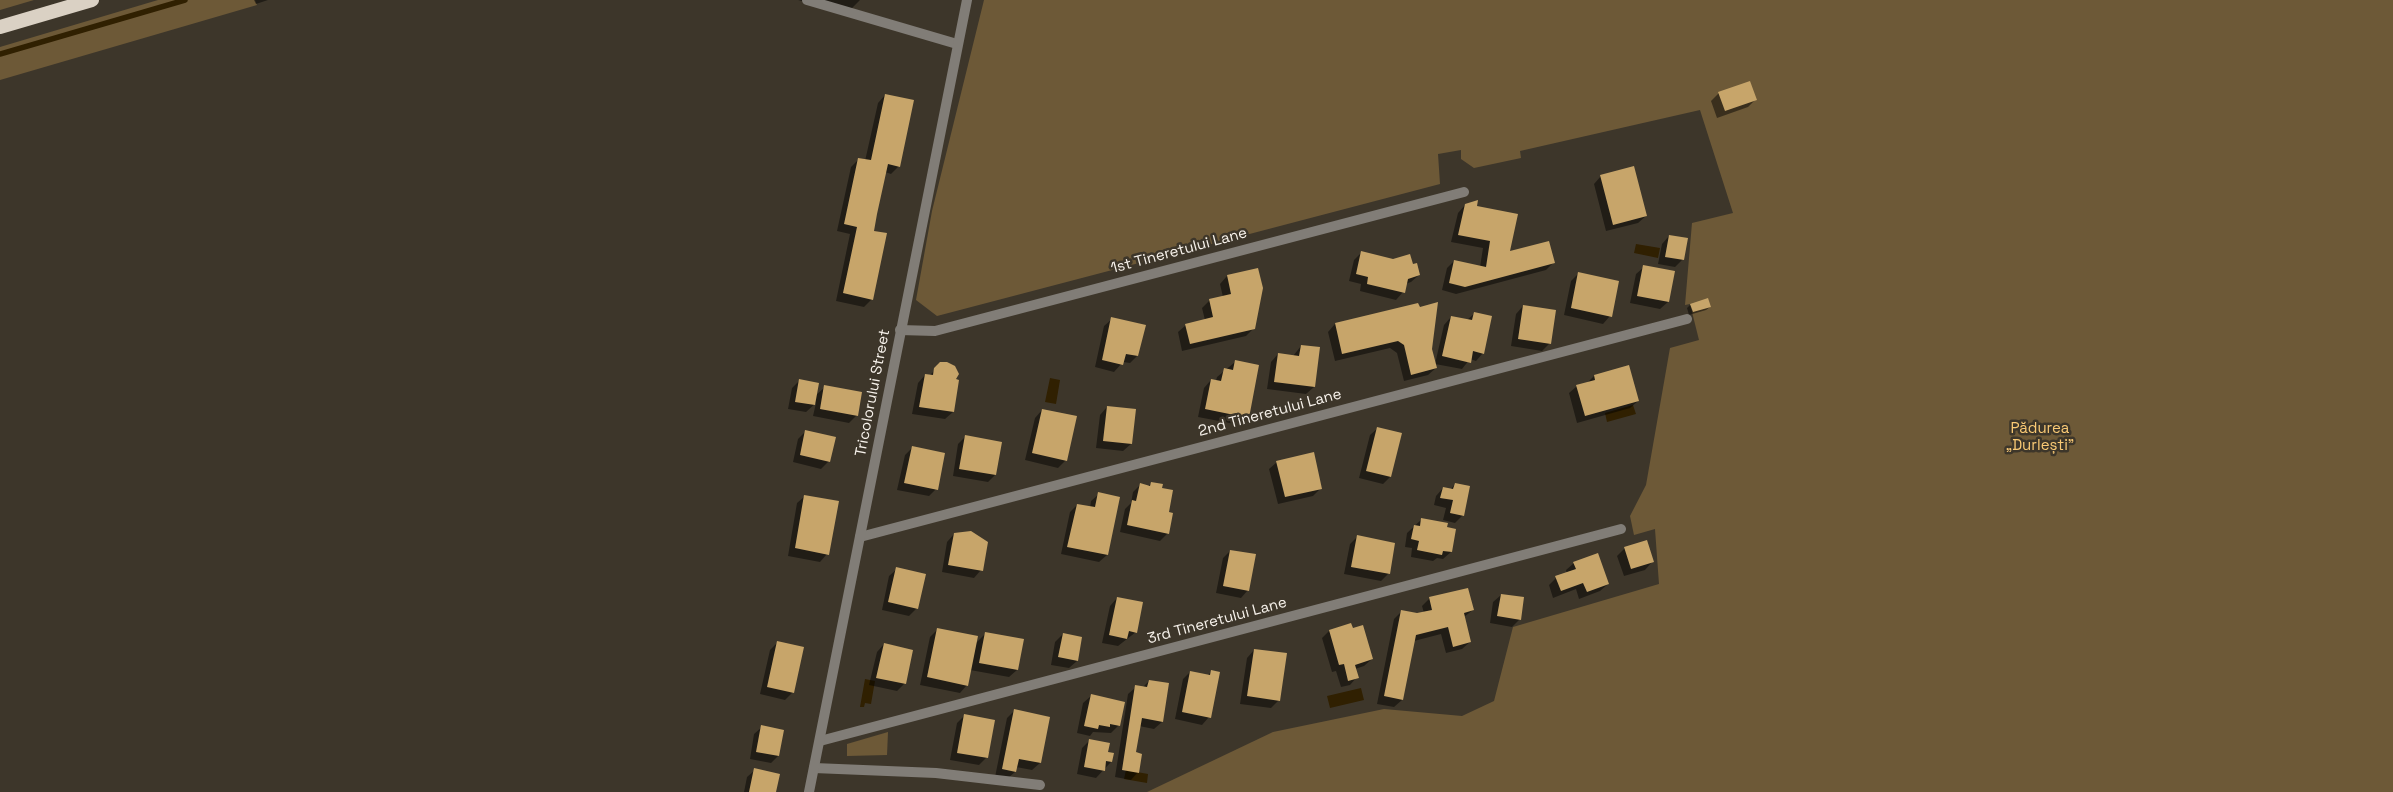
<!DOCTYPE html>
<meta charset="utf-8">
<style>
body{margin:0}
canvas{display:block;background:#3d362a}
</style>
<canvas width="2393" height="792"></canvas>
<script>
const context = document.querySelector('canvas').getContext('2d');
context.lineJoin = 'round';
function paint(path, color) {
  context.fillStyle = color;
  context.fill(path, 'evenodd');
}
function toPath(rows) {
  const path = new Path2D();
  for (const r of rows) {
    path.moveTo(r[0], r[1]);
    for (let i = 2; i < r.length; i += 2) path.lineTo(r[i], r[i + 1]);
  }
  return path;
}
function trace(path, color, width, dash) {
  context.strokeStyle = color;
  context.lineWidth = width;
  context.lineCap = dash ? 'butt' : 'round';
  context.setLineDash(dash || []);
  context.stroke(path);
}
function label(font, color, halo, rows, align = 'center') {
  context.font = font + ' "Space Grotesk",sans-serif';
  context.lineWidth = 5;
  context.setLineDash([]);
  context.textBaseline = 'middle';
  context.strokeStyle = halo;
  context.fillStyle = color;
  for (const [text, x, y, turn = 0] of rows) {
    context.save();
    context.translate(x, y);
    context.rotate((+turn || 0) * Math.PI / 180);
    context.textAlign = isNaN(turn) ? turn : align;
    if (halo) context.strokeText(text, 0, 0);
    context.fillText(text, 0, 0);
    context.restore();
  }
}
paint(toPath([
 [0,0,34,0,0,10],
 [158,0,255,0,257,5,0,80,0,47],
 [984,0,2393,0,2393,792,1147,792,1273,732,1384,709,1462,716,1494,701,1513,627,1659,584,1655,529,1634,535,1630,516,1646,485,1670,348,1699,340,1690,304,1685,305,1692,223,1733,213,1700,110,1520,151,1521,158,1474,168,1461,159,1461,150,1438,154,1440,184,937,316,916,300,932,211],
 [888,732,887,755,847,756,847,744]
]), '#6d5937');
paint(toPath([
 [1636,244,1660,248,1658,258,1634,253],
 [1050,378,1060,380,1056,404,1045,402],
 [1633,405,1636,414,1607,422,1605,413],
 [865,679,875,681,871,704,865,703,864,707,860,707],
 [1361,688,1364,700,1330,708,1327,696],
 [1126,770,1148,774,1147,783,1124,779]
]), '#302001');
paint(toPath([
 [254,0,268,0,256,4],
 [798,0,860,0,847,13],
 [1719,93,1755,100,1748,107,1717,118,1711,101],
 [885,95,899,166,891,174,885,172,872,231,872,299,864,307,836,301,850,234,837,231,851,167,859,159,865,161,878,103],
 [1601,176,1646,216,1638,223,1606,231,1594,184],
 [1465,205,1476,207,1508,252,1554,262,1546,270,1456,294,1442,290,1447,268,1454,261,1480,267,1483,248,1451,242,1458,213],
 [1669,236,1686,239,1682,260,1675,267,1658,264,1662,244],
 [1362,252,1412,265,1419,275,1411,282,1405,284,1403,292,1396,300,1360,291,1361,284,1349,281,1354,260],
 [1644,267,1668,302,1660,309,1630,303,1636,274],
 [1579,273,1610,316,1603,324,1564,315,1571,281],
 [1227,276,1254,328,1246,336,1182,351,1178,332,1186,325,1205,320,1202,308,1209,301,1223,297,1220,284],
 [1690,305,1710,307,1706,310,1689,315,1687,308],
 [1523,306,1550,343,1542,351,1511,346,1516,314],
 [1475,313,1483,353,1476,361,1470,359,1462,369,1435,364,1444,325,1451,317,1467,320],
 [1112,319,1137,356,1130,363,1123,362,1114,372,1095,367,1104,326],
 [1335,324,1431,349,1436,368,1428,375,1404,381,1397,353,1390,348,1335,361,1328,332],
 [1301,346,1314,387,1306,394,1267,389,1271,362,1278,354,1293,356],
 [1235,362,1248,417,1240,425,1198,417,1204,388,1211,380,1216,381,1217,377],
 [941,364,954,380,958,381,953,412,945,419,912,414,918,383,925,375,929,376],
 [1628,367,1638,401,1630,408,1577,423,1569,393,1577,386,1587,383,1594,376],
 [799,381,815,396,825,387,857,415,849,423,813,416,816,403,806,412,788,409,792,388],
 [1107,407,1131,444,1123,451,1096,448,1100,415],
 [1042,410,1066,460,1058,468,1025,460,1035,418],
 [1378,428,1401,434,1390,477,1383,484,1359,478,1370,435],
 [806,431,829,461,821,469,793,462,798,439],
 [966,436,995,475,988,482,953,476,958,444],
 [912,448,936,489,929,496,897,490,905,455],
 [1277,462,1321,488,1313,496,1278,504,1269,469],
 [1152,483,1161,489,1167,513,1168,533,1160,541,1120,532,1125,509,1131,503,1133,492,1140,485,1148,486],
 [1455,484,1463,515,1455,523,1443,520,1446,508,1434,505,1436,496,1443,488,1450,490],
 [1099,494,1107,555,1099,562,1061,554,1070,512,1077,505,1090,508,1091,501],
 [805,496,827,554,820,562,788,556,797,503],
 [1422,519,1451,552,1443,559,1437,558,1433,561,1411,557,1412,548,1405,547,1407,533],
 [954,534,981,570,974,578,942,572,947,542],
 [1357,537,1394,544,1388,574,1381,581,1344,574,1350,544],
 [1625,548,1652,562,1645,570,1624,576,1617,556],
 [1230,551,1248,590,1241,598,1216,593,1223,558],
 [1574,563,1608,584,1600,591,1579,599,1576,589,1553,598,1549,585,1556,578,1567,574,1566,570],
 [897,569,917,608,909,616,882,610,889,576],
 [1501,595,1520,619,1512,627,1490,623,1493,602],
 [1117,598,1136,632,1118,646,1102,643,1110,606],
 [1430,598,1473,610,1464,617,1470,642,1462,649,1446,653,1441,634,1414,641,1402,700,1394,707,1377,704,1394,619,1402,611,1417,615,1424,613,1422,606],
 [938,629,976,643,986,633,1017,670,1009,677,970,670,967,685,960,693,920,685,930,637],
 [1329,631,1372,659,1364,666,1355,669,1357,677,1350,685,1341,687,1336,671,1332,672,1322,638],
 [1063,634,1077,661,1069,668,1051,665,1055,642],
 [778,642,793,692,785,700,760,694,770,650],
 [884,644,912,651,904,684,897,691,869,685,877,652],
 [1254,650,1279,700,1271,708,1240,704,1247,658],
 [1190,672,1208,675,1211,672,1209,717,1202,725,1175,719,1183,679],
 [1149,681,1162,722,1154,729,1139,726,1135,753,1138,772,1131,780,1115,777,1128,694,1136,687,1142,688],
 [1091,696,1119,725,1111,733,1093,732,1090,736,1077,733,1083,703],
 [1014,711,1040,763,1032,770,1016,767,1015,772,1007,779,995,777,1007,718],
 [964,716,987,757,979,765,950,760,957,723],
 [762,727,778,756,771,763,750,759,754,734],
 [1089,741,1107,753,1111,762,1096,778,1077,774,1082,748],
 [755,770,775,792,744,792,747,777]
]), '#0007');
trace(toPath([
 [0,54,185,0]
]), '#302001', 5.5);
paint(toPath([
 [1750,81,1757,100,1725,111,1718,92],
 [885,94,914,100,900,167,888,164,877,214,874,231,887,233,873,300,843,293,857,227,844,224,858,158,871,160],
 [1634,166,1647,216,1613,225,1600,175],
 [1478,200,1477,206,1518,214,1510,251,1549,241,1555,263,1465,287,1449,283,1454,260,1486,267,1490,241,1458,235,1465,204],
 [1669,235,1688,238,1684,260,1665,257],
 [1361,251,1393,259,1410,254,1413,264,1417,263,1420,275,1408,279,1405,293,1367,284,1368,277,1356,274],
 [1643,265,1675,271,1669,302,1637,296],
 [1258,268,1263,288,1255,329,1190,344,1185,324,1213,317,1209,299,1231,294,1227,275],
 [1578,272,1619,281,1612,317,1571,308],
 [1708,298,1711,307,1693,312,1690,304],
 [1438,302,1432,349,1437,368,1411,375,1404,345,1398,341,1342,354,1335,323,1418,303,1420,307],
 [1523,305,1556,310,1551,344,1518,339],
 [1474,312,1492,316,1484,354,1473,351,1471,363,1442,356,1451,316,1472,320],
 [1111,317,1146,325,1138,356,1126,354,1123,365,1102,360],
 [1301,345,1320,347,1315,387,1274,382,1278,353,1299,356],
 [1235,360,1259,365,1249,418,1205,409,1211,379,1221,381,1224,368,1233,370],
 [940,362,947,362,955,366,959,374,956,379,959,380,954,412,919,407,925,374,933,375,934,368],
 [1629,365,1639,401,1585,416,1576,385,1595,380,1594,375],
 [799,379,819,383,815,405,795,402],
 [824,385,862,392,858,416,820,409],
 [1107,406,1136,409,1132,444,1103,441],
 [1042,409,1077,416,1067,461,1032,453],
 [1377,427,1402,433,1391,477,1366,471],
 [805,430,836,437,830,462,800,455],
 [965,435,1002,442,996,475,959,469],
 [912,446,945,453,938,490,904,483],
 [1314,452,1322,489,1285,497,1276,461],
 [1151,482,1163,484,1162,488,1173,490,1169,512,1173,513,1169,534,1127,525,1132,500,1136,501,1140,483,1150,486],
 [1455,483,1470,486,1464,516,1450,513,1453,500,1440,498,1443,487,1453,489],
 [1098,492,1120,497,1108,555,1067,547,1077,504,1095,507],
 [804,495,839,501,829,555,795,548],
 [1421,518,1448,523,1447,527,1456,529,1452,552,1443,551,1442,555,1417,550,1419,541,1411,539,1414,525,1420,526],
 [971,531,988,542,983,571,948,565,954,533],
 [1357,535,1395,543,1390,574,1351,567],
 [1647,540,1654,562,1631,569,1624,547],
 [1230,550,1256,554,1249,591,1223,586],
 [1598,553,1609,584,1587,592,1583,583,1561,591,1555,576,1576,569,1573,562],
 [896,567,926,574,918,609,888,602],
 [1468,588,1474,610,1464,613,1471,642,1453,647,1448,627,1416,635,1403,700,1384,696,1401,610,1417,613,1432,610,1429,597],
 [1501,594,1524,597,1521,620,1497,616],
 [1117,597,1143,602,1137,633,1129,631,1127,639,1109,635],
 [1351,623,1353,628,1363,625,1373,659,1355,665,1359,678,1348,681,1344,664,1339,665,1329,630],
 [937,628,978,636,968,686,927,677],
 [985,632,1024,639,1018,670,979,663],
 [1063,633,1082,637,1078,661,1058,657],
 [777,641,804,647,794,693,767,687],
 [884,643,913,650,906,684,876,678],
 [1254,649,1287,653,1280,701,1247,696],
 [1211,670,1220,672,1211,718,1182,712,1190,671,1210,675],
 [1149,680,1169,683,1163,722,1142,718,1136,752,1142,754,1139,773,1122,770,1135,685,1147,687],
 [1091,694,1125,702,1120,726,1110,724,1110,727,1099,725,1098,729,1084,726],
 [1014,709,1050,717,1041,763,1019,759,1016,772,1002,769],
 [964,714,995,720,988,758,957,753],
 [761,725,784,730,779,756,756,752],
 [1089,739,1110,743,1108,752,1114,753,1112,762,1106,761,1105,771,1084,767],
 [754,768,780,774,776,792,749,792]
]), '#c7a56a');
trace(toPath([
 [807,0,957,44],
 [900,330,935,331,1464,192],
 [860,537,1687,319],
 [820,741,1621,529],
 [814,768,936,773,1040,785]
]), '#817d77', 10);
trace(toPath([
 [809,792,967,0]
]), '#817d77', 10);
trace(toPath([
 [0,27,92,0]
]), '#dad1c4', 14);
label('15px', '#f7f2eb', '#3d362a', [
 ["1st Tineretului Lane",1179,251,-15],
 ["Tricolorului Street",873,393,-79],
 ["2nd Tineretului Lane",1270,413,-15],
 ["3rd Tineretului Lane",1217,621,-15]
]);
label('15px', '#faca75', '#3d362a', [
 ["Pădurea",2040,429],
 ["„Durlești”",2040,446]
]);
</script>
